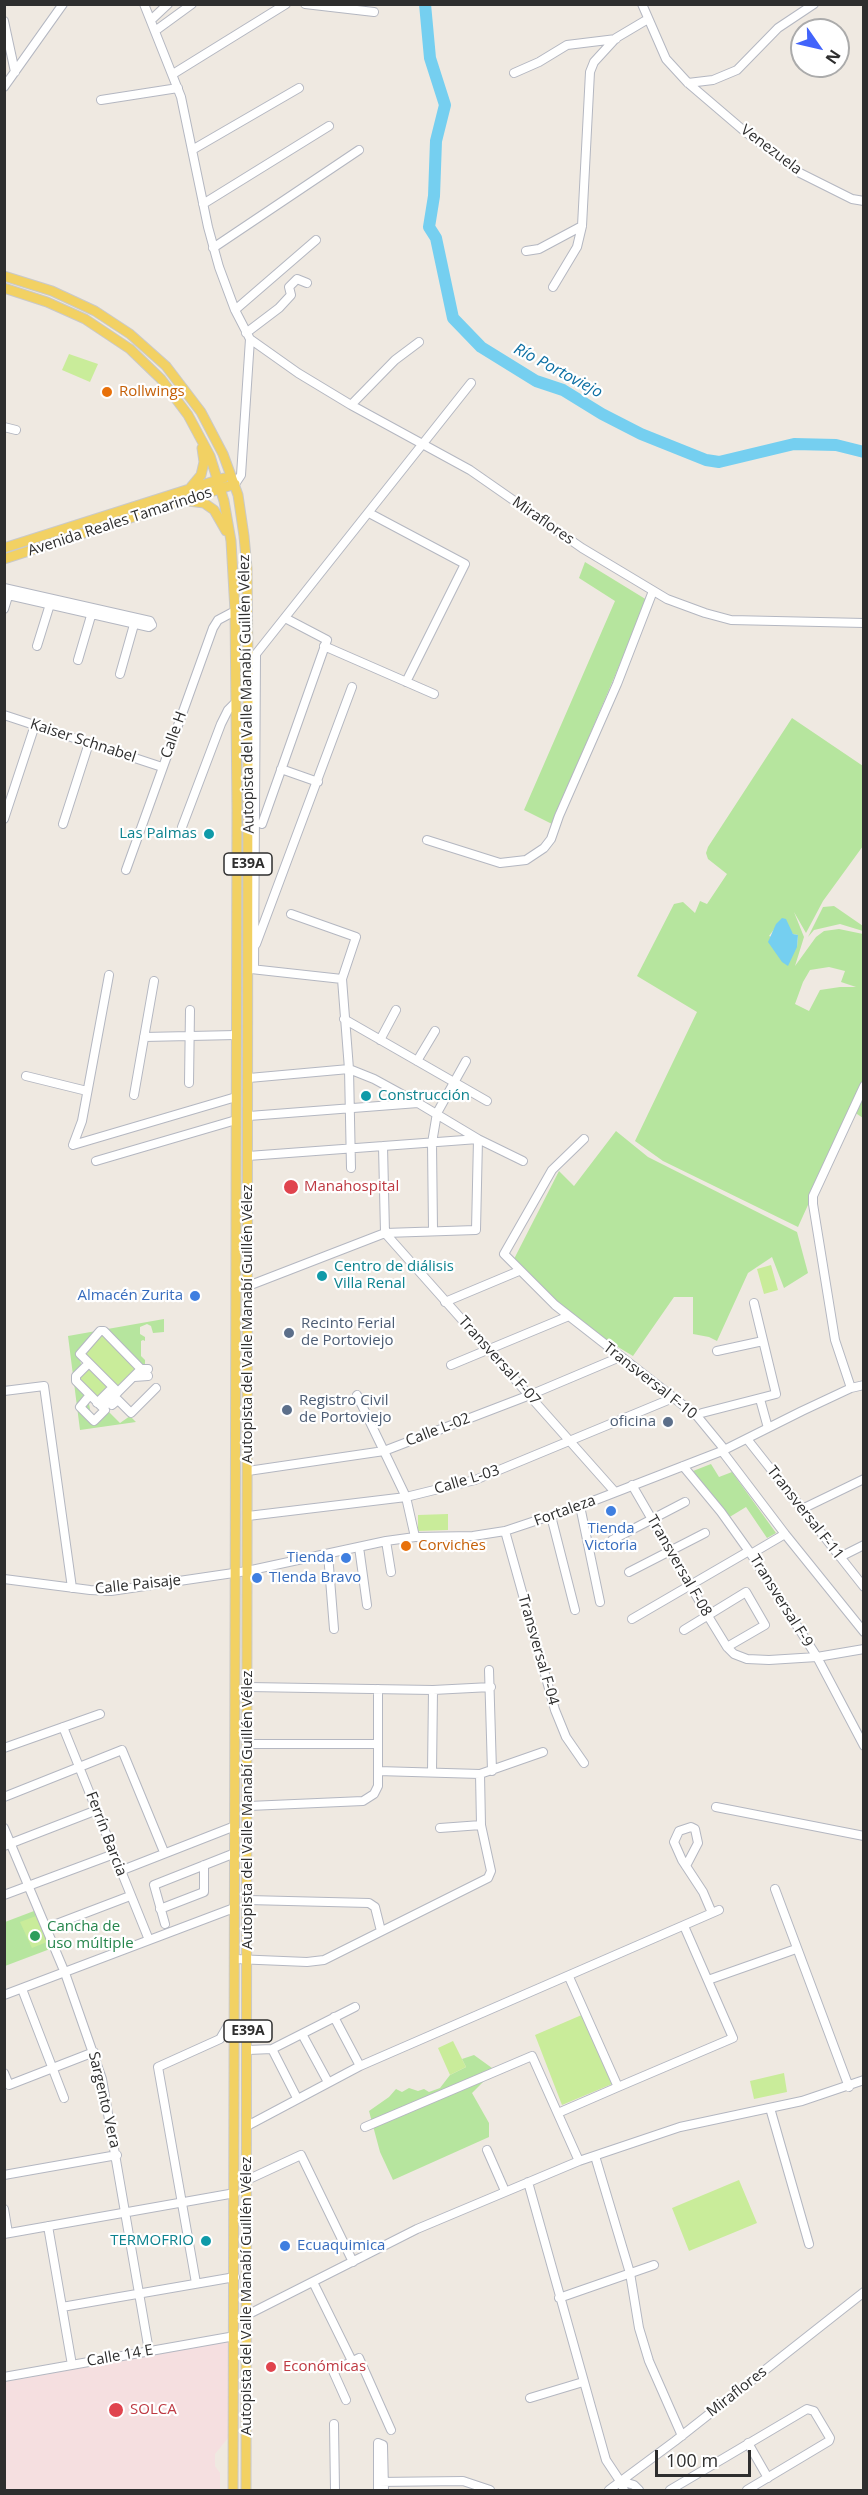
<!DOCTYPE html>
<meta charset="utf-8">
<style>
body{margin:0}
#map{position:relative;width:868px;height:2495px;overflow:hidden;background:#efe9e1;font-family:"Open Sans",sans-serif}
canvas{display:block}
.frame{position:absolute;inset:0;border:6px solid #2e2e2e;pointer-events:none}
.north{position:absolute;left:790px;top:18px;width:60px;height:60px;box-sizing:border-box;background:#fff;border:2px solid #ababab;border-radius:50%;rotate:124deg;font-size:16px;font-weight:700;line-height:24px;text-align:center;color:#2e2e2e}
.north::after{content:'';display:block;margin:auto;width:21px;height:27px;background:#4264fb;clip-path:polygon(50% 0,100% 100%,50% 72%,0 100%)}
.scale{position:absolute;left:655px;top:2450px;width:96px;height:27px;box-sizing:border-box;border:3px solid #2e2e2e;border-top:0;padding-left:8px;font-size:18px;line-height:21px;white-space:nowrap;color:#2e2e2e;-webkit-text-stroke:4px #fff;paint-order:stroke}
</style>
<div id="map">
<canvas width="868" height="2495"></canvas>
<div class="frame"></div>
<div class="north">N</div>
<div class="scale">100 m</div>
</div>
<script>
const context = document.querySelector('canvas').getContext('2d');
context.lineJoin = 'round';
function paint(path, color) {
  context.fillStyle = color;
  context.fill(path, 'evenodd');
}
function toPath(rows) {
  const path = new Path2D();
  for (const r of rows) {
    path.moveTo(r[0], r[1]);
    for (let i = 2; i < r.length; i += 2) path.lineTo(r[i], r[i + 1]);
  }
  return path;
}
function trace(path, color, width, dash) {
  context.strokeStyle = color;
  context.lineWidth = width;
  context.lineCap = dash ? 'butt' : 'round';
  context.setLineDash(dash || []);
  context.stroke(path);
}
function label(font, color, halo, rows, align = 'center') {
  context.font = font + ' "Open Sans",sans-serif';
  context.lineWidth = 4.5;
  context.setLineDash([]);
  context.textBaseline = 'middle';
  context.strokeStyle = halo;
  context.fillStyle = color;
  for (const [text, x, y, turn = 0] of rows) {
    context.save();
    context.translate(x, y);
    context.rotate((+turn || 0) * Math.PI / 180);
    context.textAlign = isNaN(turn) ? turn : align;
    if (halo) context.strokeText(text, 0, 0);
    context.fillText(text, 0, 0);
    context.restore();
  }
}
paint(toPath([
 [228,2341,228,2438,215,2454,215,2466,220,2473,220,2490,5,2490,5,2382]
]), '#f5dfe0');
paint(toPath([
 [585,562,647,600,552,824,524,810,615,601,579,578],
 [792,718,863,766,863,846,823,901,806,933,794,912,804,937,795,966,816,937,824,931,839,929,863,934,863,1118,851,1110,798,1227,663,1161,635,1141,697,1012,637,976,674,904,683,902,695,913,700,901,707,904,727,874,708,859,706,853,708,847],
 [781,920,793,934,798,935,797,947,769,936],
 [829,967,845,971,841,982,856,987,840,987,820,990,809,1011,795,1004,803,982,810,970],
 [834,906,863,926,863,931,840,924,814,930,808,937,823,907],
 [616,1131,648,1157,797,1232,808,1273,784,1288,772,1257,748,1273,717,1341,709,1337,693,1334,693,1297,674,1297,633,1356,603,1338,565,1310,528,1276,514,1259,559,1171,574,1186],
 [164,1319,164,1332,153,1333,151,1326,147,1324,140,1327,140,1334,145,1337,145,1341,143,1340,141,1341,141,1356,145,1360,145,1367,107,1330,96,1332,78,1349,93,1424,97,1423,108,1411,120,1423,130,1416,136,1422,80,1430,68,1336],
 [711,1464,719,1477,732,1472,776,1533,767,1538,746,1507,728,1518,693,1471],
 [34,1911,50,1949,5,1966,5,1922],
 [474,2055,492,2068,484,2081,472,2093,489,2123,489,2137,393,2180,380,2152,369,2111,389,2097,396,2089,402,2092,409,2088,418,2091,424,2089,429,2092,440,2088,450,2075,466,2067,462,2059]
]), '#b6e59e');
paint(toPath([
 [69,354,98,364,90,382,62,370],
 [771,1265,778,1290,764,1294,757,1269],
 [103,1333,139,1369,119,1389,83,1354],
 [88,1367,108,1387,97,1398,77,1378],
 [448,1514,448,1530,418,1531,418,1515],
 [36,1916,47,1942,32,1948,20,1922],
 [584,2014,612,2084,562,2105,535,2035],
 [453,2041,466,2067,450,2075,438,2048],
 [784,2073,787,2092,754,2099,750,2081],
 [739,2180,757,2223,689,2251,672,2208]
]), '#c9ec9a');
paint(toPath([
 [782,918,786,919,793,934,798,935,797,947,788,966,782,962,768,942,776,924]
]), '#75cff0');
trace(toPath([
 [425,4,430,58,445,105,436,141,434,196,429,227,436,238,453,318,481,347,536,381,563,390,602,414,641,434,706,460,719,462,794,444,836,445,864,452]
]), '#75cff0', 12);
const minor = toPath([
 [144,4,181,97,208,227,219,267,235,310,250,339,241,475,235,484],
 [305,4,374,12],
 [642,4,666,59,688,83,743,130,800,173,852,199,864,201],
 [151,20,168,4],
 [4,21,15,72],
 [155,31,192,4],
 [514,73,539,62,567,45,616,39],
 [173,74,286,4],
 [688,83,713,80,737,70,778,28,814,4],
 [4,87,63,4],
 [101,100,178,88],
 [192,150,299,88],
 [203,204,329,126],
 [213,248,359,150],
 [526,251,539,249,582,226],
 [553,287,577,247,582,226,590,72,594,62,616,38,648,19],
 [235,310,316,240],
 [246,333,279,308,291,295,289,287,297,279,307,283],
 [250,339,298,373,351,405,470,470,582,548,667,599,705,613,731,620,864,623],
 [351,405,395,360,419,342],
 [4,427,16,430],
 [369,513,465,564,406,682],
 [4,588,150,621,152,625],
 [4,594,149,627,152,625],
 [4,609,9,593],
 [37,646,51,601],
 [324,646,434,694],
 [78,660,93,609],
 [248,664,471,383],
 [120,674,135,621],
 [4,715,162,767],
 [281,769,318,782],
 [4,819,35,725],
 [63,824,89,743],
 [262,824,327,640,285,618],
 [182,827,221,724,228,710,236,702],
 [427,840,500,863,526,860,544,848,551,839,559,816,617,684,653,591],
 [126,870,213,628,218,620,235,611],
 [291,914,356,937,342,979,349,1069,351,1168],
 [256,944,352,687],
 [251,969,342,979],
 [254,969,256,655],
 [109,975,82,1121,73,1145,236,1097],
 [344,1019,487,1101],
 [144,1037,236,1035],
 [380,1040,396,1010],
 [417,1061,435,1031],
 [26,1076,87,1091],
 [249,1078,349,1069,374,1079,416,1102],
 [189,1083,190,1010],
 [134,1095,154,981],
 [249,1116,418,1103,478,1139,476,1230,385,1233,383,1146],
 [584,1139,552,1170,504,1254,555,1305,697,1416,725,1450,722,1451,785,1534,864,1632],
 [248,1156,478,1139,523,1161],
 [96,1161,236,1120],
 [433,1230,432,1143,437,1113,466,1061],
 [248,1286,385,1233,615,1492],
 [445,1302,519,1271],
 [717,1351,763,1341],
 [89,1363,76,1376,76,1381,103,1408,118,1392,80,1354,100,1331,104,1331,141,1369,148,1369],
 [451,1365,569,1316],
 [134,1377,148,1376],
 [851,1388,835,1340,813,1204,813,1196,864,1086],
 [4,1391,44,1386,72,1588],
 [118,1392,141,1369],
 [90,1395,80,1407,94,1421,105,1410,103,1408],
 [357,1395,406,1497,415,1537],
 [760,1399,768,1428],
 [97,1403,113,1387],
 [111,1403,112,1405,118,1400,131,1413,156,1388],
 [702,1413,776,1394,754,1303],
 [747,1439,864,1587],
 [683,1466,721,1512,751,1554,817,1657,864,1746],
 [248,1471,384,1451,530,1395,620,1357],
 [632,1485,708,1616,727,1647,734,1654,747,1659,769,1660,817,1657,864,1649],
 [580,1506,600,1602],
 [802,1509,864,1479],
 [248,1516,406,1497,475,1480,673,1398],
 [551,1516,575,1610],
 [505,1531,555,1710,566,1737,584,1763],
 [612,1540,685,1502],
 [386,1541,391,1572],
 [359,1547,367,1605],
 [328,1554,334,1629],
 [751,1554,785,1534],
 [840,1557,864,1545],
 [629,1572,705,1533],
 [4,1579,90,1590,111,1591,247,1571,386,1541,415,1537,473,1536,505,1531,580,1506,722,1451,802,1411,851,1388,864,1385],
 [632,1619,749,1551],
 [684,1630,746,1592,765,1625,727,1647],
 [489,1670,492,1771],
 [248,1687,433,1690,491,1687],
 [63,1727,149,1940],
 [249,1744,378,1744],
 [4,1748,100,1714],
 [378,1771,378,1689],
 [432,1772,433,1690],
 [4,1797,122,1750,164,1852],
 [249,1806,363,1801,374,1794,378,1786,378,1771,480,1774,543,1752],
 [716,1807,864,1836],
 [4,1828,65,1973,102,2079,149,2351],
 [440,1828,481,1825],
 [4,1846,97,1810],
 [686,1866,698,1843,695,1829,691,1827,679,1831,674,1842,682,1860,703,1892,712,1913],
 [120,1871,235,1826],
 [775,1889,849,2087],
 [4,1895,114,1854],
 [248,1900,369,1903,375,1907,381,1931],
 [160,1909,204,1892,204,1865],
 [165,1924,154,1885,235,1853],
 [46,1928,130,1896],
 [235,1959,307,1962,324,1960,488,1878,491,1871,481,1825,480,1774],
 [708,1980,796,1949],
 [22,1989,64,2098],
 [4,1995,234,1908],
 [334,2017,360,2066],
 [302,2034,328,2082],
 [272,2049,297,2098],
 [248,2050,272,2049,355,2007],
 [4,2073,9,2085,94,2052],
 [618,2087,733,2038,684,1926],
 [770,2108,809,2244],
 [558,2113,618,2087,569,1977],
 [247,2126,360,2066,719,1910],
 [365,2127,532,2056,579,2161],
 [487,2150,505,2191],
 [595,2156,630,2273,639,2328,649,2361,682,2436],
 [4,2175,117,2155],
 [247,2180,301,2155,353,2262],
 [528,2182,606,2460,620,2481,624,2490],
 [4,2209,8,2233],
 [48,2226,72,2365],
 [4,2234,235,2193],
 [313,2282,352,2361],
 [196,2283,158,2067,220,2039,227,2027],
 [559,2298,654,2265],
 [62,2307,235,2277],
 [247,2315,417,2229,579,2161,680,2127,802,2101,864,2080],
 [4,2377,235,2336,247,2335],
 [530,2398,583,2382],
 [346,2400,333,2371,359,2358,391,2430],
 [334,2424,335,2490],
 [748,2443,768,2478],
 [620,2481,634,2485,639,2490],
 [378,2482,463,2481,490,2490],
 [378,2490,378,2443,383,2445,384,2490],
 [609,2490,675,2441,864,2292],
 [670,2490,807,2409,814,2411,830,2438,829,2441,747,2490]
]);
const major = toPath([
 [4,276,52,291,95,311,130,334,166,366,201,412,223,454,238,495,244,536,247,568,248,664,246,2490],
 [4,288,47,302,85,319,130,349,161,379,188,415,210,456,224,501,231,541,235,611,237,809,233,2490],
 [191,487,201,475,204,462,202,448],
 [189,501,204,503,214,510,226,531],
 [4,548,224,478],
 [4,559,235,484]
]);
trace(minor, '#b4b7c1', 10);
trace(major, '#c9c9c9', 11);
trace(minor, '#fff', 8);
trace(major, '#f2d163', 9);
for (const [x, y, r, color] of [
 [107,392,6,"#e8710a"],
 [209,834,6,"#0f9aa8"],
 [366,1096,6,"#0f9aa8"],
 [291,1187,8,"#e0444e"],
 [322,1276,6,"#0f9aa8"],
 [195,1296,6,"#3f7fe0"],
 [289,1333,6,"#5c6f8a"],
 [287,1410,6,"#5c6f8a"],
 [668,1422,6,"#5c6f8a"],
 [611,1511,6,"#3f7fe0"],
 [406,1546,6,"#e8710a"],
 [346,1558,6,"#3f7fe0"],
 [257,1578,6,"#3f7fe0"],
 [35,1936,6,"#2e9e5b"],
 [206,2241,6,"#0f9aa8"],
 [285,2246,6,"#3f7fe0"],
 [271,2367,6,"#e0444e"],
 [116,2410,8,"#e0444e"]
]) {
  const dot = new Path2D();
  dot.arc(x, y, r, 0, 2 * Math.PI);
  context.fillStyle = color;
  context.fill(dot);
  trace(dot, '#fff', 2);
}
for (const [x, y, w] of [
 [248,864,48],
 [248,2031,48]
]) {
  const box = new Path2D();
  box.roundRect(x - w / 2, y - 11, w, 22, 4.5);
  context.fillStyle = '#fff';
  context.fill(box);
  trace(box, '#2e2e2e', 1.5);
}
label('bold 14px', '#2e2e2e', null, [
 ["E39A",248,864],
 ["E39A",248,2031]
]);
label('15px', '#2e2e2e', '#fff', [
 ["Venezuela",771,150,37],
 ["Miraflores",543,521,35],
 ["Avenida Reales Tamarindos",120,522,-18],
 ["Autopista del Valle Manabí Guillén Vélez",247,694,-91],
 ["Calle H",174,735,-70],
 ["Kaiser Schnabel",83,741,18],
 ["Autopista del Valle Manabí Guillén Vélez",248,1324,-90],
 ["Transversal F-07",499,1361,48],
 ["Transversal F-10",650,1381,38],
 ["Calle L-02",438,1430,-21],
 ["Calle L-03",467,1480,-17],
 ["Fortaleza",565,1511,-20],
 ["Transversal F-11",805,1513,52],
 ["Transversal F-08",679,1566,60],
 ["Calle Paisaje",138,1585,-6],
 ["Transversal F-9",781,1601,58],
 ["Transversal F-04",538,1650,74],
 ["Autopista del Valle Manabí Guillén Vélez",248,1810,-90],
 ["Ferrín Barcia",106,1834,69],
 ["Sargento Vera",104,2100,77],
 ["Autopista del Valle Manabí Guillén Vélez",247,2296,-90],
 ["Calle 14 E",120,2356,-10],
 ["Miraflores",737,2392,-38]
]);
label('15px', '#c56008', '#fff', [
 ["Rollwings",119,392],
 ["Corviches",418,1546]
], 'left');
label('15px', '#0d838f', '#fff', [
 ["Las Palmas",197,834],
 ["Construcción",378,1096,"left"],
 ["Centro de diálisis",334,1267,"left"],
 ["Villa Renal",334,1284,"left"],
 ["TERMOFRIO",194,2241]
], 'right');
label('15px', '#be3a42', '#fff', [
 ["Manahospital",304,1187],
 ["Económicas",283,2367],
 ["SOLCA",130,2410]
], 'left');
label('15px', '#366cbe', '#fff', [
 ["Almacén Zurita",183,1296],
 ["Tienda",611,1529,"center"],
 ["Victoria",611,1546,"center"],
 ["Tienda",334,1558],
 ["TIenda Bravo",269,1578,"left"],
 ["Ecuaquimica",297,2246,"left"]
], 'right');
label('15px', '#4e5e75', '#fff', [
 ["Recinto Ferial",301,1324],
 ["de Portoviejo",301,1341],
 ["Registro Civil",299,1401],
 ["de Portoviejo",299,1418],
 ["oficina",656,1422,"right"]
], 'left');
label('15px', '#27864d', '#fff', [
 ["Cancha de",47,1927],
 ["uso múltiple",47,1944]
], 'left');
label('italic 16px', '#0d6fa3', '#fff', [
 ["Río Portoviejo",558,371,28]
]);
</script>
